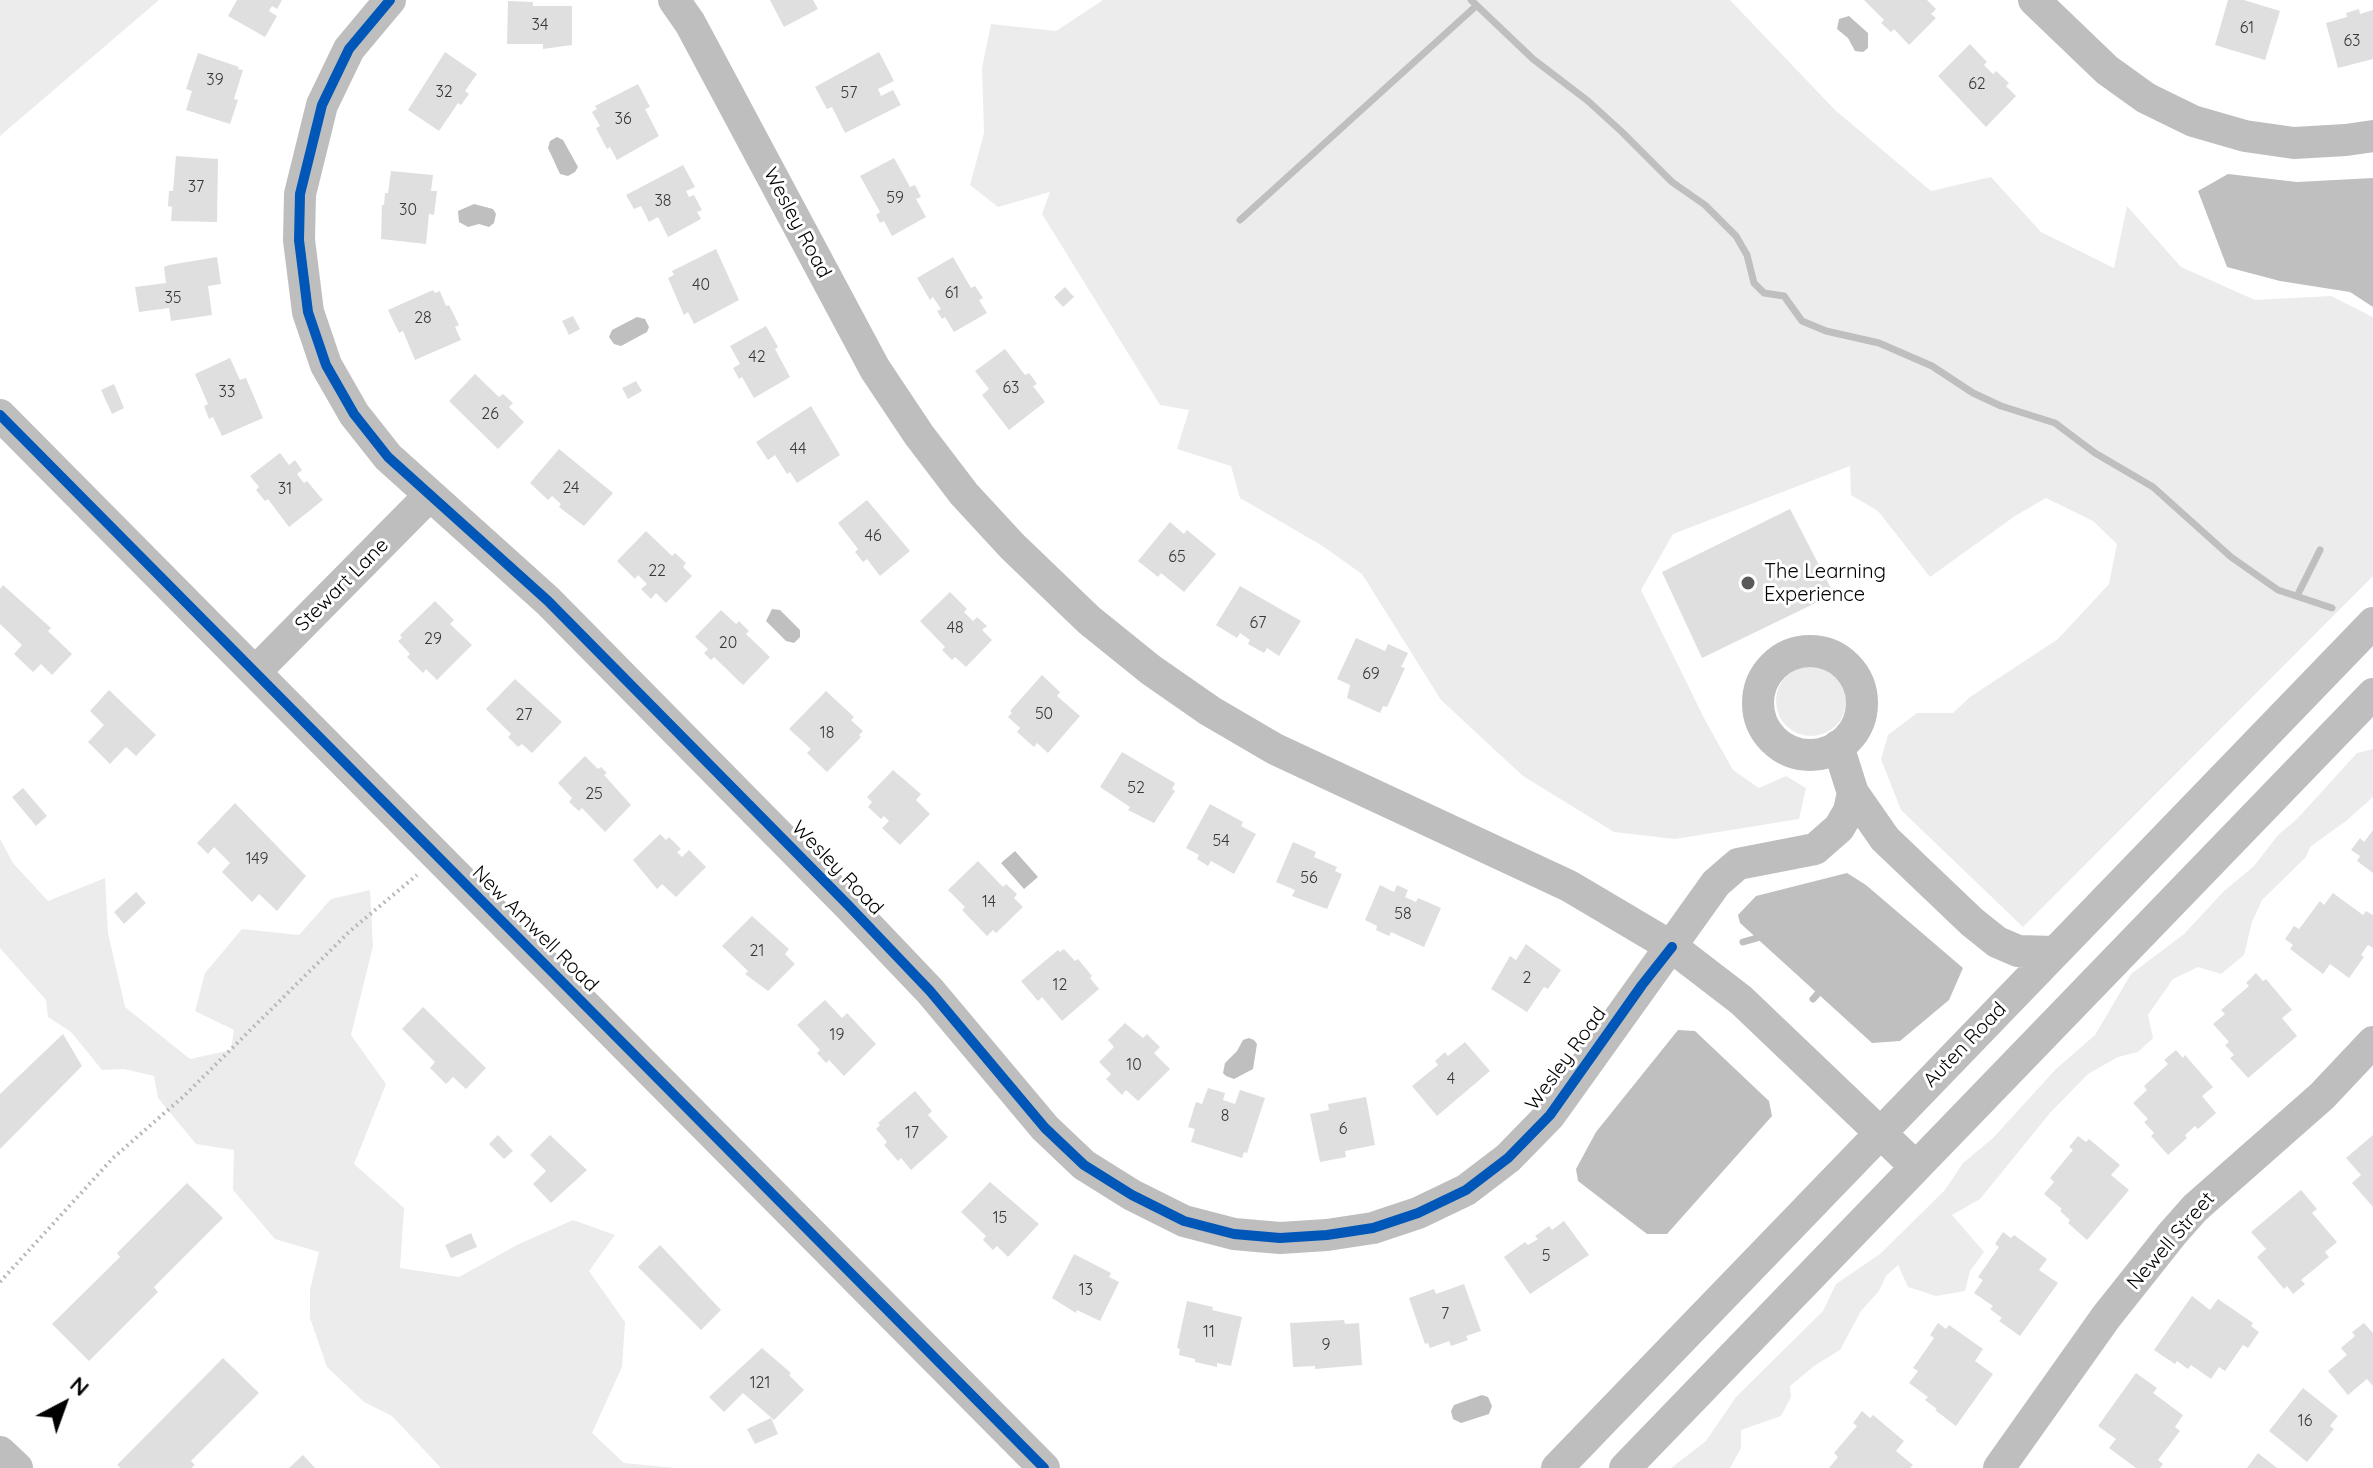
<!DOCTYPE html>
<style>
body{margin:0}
#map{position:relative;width:2373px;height:1468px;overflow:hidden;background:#fff;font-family:Quicksand,sans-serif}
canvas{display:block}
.north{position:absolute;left:24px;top:1364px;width:80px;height:80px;-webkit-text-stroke:6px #fff;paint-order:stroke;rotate:41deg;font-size:22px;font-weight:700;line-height:32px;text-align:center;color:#000}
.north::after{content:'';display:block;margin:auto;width:28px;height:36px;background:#000;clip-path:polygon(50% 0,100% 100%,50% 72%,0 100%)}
</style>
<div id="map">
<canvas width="2373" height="1468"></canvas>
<div class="north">N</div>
</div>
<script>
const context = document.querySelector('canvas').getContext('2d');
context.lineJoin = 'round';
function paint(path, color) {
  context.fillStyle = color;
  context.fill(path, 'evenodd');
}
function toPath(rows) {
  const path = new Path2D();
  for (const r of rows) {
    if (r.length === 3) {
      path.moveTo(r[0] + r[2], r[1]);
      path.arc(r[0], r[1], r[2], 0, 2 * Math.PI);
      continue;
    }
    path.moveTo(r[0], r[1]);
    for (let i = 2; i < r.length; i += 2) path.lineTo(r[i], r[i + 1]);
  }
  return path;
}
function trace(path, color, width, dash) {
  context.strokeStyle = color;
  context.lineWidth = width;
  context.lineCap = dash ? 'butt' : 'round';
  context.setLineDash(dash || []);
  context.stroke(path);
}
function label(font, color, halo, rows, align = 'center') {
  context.font = font + ' Quicksand,sans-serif';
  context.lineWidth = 6;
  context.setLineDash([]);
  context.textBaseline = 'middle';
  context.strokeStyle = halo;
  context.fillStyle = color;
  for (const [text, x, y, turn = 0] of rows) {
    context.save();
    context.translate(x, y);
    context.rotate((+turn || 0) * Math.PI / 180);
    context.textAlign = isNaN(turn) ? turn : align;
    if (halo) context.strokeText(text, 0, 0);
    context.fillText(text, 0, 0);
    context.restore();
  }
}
paint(toPath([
 [0,0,159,0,0,136],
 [1103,0,1730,0,1835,110,1931,191,1991,177,2041,232,2114,268,2127,206,2181,267,2255,300,2331,296,2373,317,2373,576,2023,927,1901,810,1881,759,1888,735,1917,713,1953,713,1970,697,2058,639,2109,584,2117,544,2093,521,2046,498,2015,516,1930,577,1878,511,1851,495,1850,466,1673,534,1641,590,1705,720,1733,770,1759,788,1786,776,1806,788,1799,819,1675,839,1614,832,1523,776,1441,700,1362,574,1321,545,1240,498,1231,466,1177,449,1189,410,1160,405,1042,214,1050,192,998,207,970,185,984,133,982,68,991,24,1056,31],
 [1811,701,35],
 [2373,749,2373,797,2346,821,2310,847,2306,857,2262,900,2252,922,2244,955,2221,974,2198,967,2173,979,2148,1015,2153,1038,2138,1052,2118,1057,2088,1074,2050,1113,1980,1199,1952,1215,1984,1252,1970,1271,1965,1291,1936,1296,1908,1287,1898,1265,1886,1276,1879,1291,1861,1311,1840,1350,1814,1366,1790,1386,1791,1397,1781,1416,1741,1430,1741,1448,1730,1468,1671,1468,1706,1441,1736,1397,1823,1311,1836,1284,1880,1254,1945,1190,1963,1163,1993,1138,2056,1069,2095,1035,2131,974,2184,934,2224,891,2254,866,2278,835,2297,819,2357,753],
 [0,839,13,863,48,901,105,878,108,933,125,1007,190,1059,231,1050,234,1030,195,1011,205,973,242,929,299,935,331,899,370,890,373,946,351,1035,386,1084,354,1164,404,1208,400,1268,459,1277,519,1244,573,1220,615,1235,589,1271,625,1322,622,1367,592,1433,624,1463,676,1468,441,1468,392,1416,364,1402,327,1367,310,1318,310,1290,319,1252,275,1239,233,1190,234,1150,196,1144,158,1098,154,1076,124,1069,102,1070,71,1032,48,1017,46,1000,0,948]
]), '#ececec');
paint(toPath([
 [1849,16,1868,33,1868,48,1863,52,1855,51,1848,38,1837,29,1839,19],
 [557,137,563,140,578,167,575,172,568,176,560,174,548,148,550,141],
 [2228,174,2297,182,2373,178,2373,307,2350,292,2280,281,2227,267,2198,191],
 [474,204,493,209,496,214,494,223,489,227,479,224,468,227,459,222,458,211],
 [637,317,645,319,649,327,647,332,621,346,614,344,609,337,612,330],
 [772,609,780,610,800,630,800,637,794,643,786,641,766,621],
 [1015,851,1038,877,1024,889,1001,863],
 [1847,873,1866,885,1963,968,1949,1000,1900,1041,1872,1043,1740,923,1738,915,1756,896],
 [1678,1030,1695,1031,1769,1101,1772,1116,1667,1234,1647,1234,1578,1181,1576,1169,1596,1132],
 [1249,1038,1254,1040,1257,1044,1253,1069,1234,1079,1226,1076,1223,1073,1225,1063,1237,1051,1243,1040],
 [1482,1395,1488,1397,1492,1406,1489,1414,1461,1423,1453,1419,1451,1411,1454,1405]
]), '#bfbfbf');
trace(toPath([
 [1471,0,1533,59,1588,101,1622,132,1672,182,1705,205,1736,236,1747,255,1754,283,1764,293,1784,296,1802,321,1826,331,1879,343,1932,366,1973,393,2001,406,2055,423,2095,453,2153,487,2231,557,2278,590,2332,608],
 [1240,220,1476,6],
 [2297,596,2320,550],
 [1743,942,1764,936],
 [1813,999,1822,989]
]), '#bfbfbf', 7);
paint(toPath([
 [237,0,282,0,277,9,272,6,269,11,277,16,265,37,228,16],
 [770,0,813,0,818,9,784,27],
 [1864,0,1927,0,1936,9,1931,14,1936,18,1909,45,1894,29,1891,32,1881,23,1884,20],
 [2228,0,2244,0,2280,11,2265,60,2215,45],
 [508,1,533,2,533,6,572,6,572,45,543,49,543,44,507,44],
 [2359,9,2360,14,2373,10,2373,59,2338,68,2326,23,2347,17,2346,13],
 [1970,44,1987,62,1984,65,1993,74,1996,71,2009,83,2006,86,2016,96,1986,127,1938,76],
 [445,52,477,74,465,91,469,94,461,105,458,103,439,131,408,110],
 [879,52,894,81,878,89,881,96,893,90,901,105,845,133,832,107,827,109,815,87],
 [198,53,239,67,238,69,243,70,234,99,238,100,230,124,186,110,192,91,186,89],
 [638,84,650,107,645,109,659,136,617,160,610,147,607,149,596,128,600,126,592,112,597,109,595,106],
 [176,156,218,159,217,222,171,221,172,207,168,206,169,191,173,191],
 [894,158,910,187,915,185,921,197,916,199,926,217,892,236,884,221,880,223,876,215,880,212,860,176],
 [683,165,695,187,686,191,689,197,694,195,702,210,697,212,701,219,668,237,658,217,649,222,641,206,634,209,626,195],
 [391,171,433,175,431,191,437,191,434,215,429,214,426,244,381,239,382,205,384,205,385,193,388,193],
 [716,249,739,300,694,324,688,312,684,315,668,278,674,275,672,271],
 [217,257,221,284,208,286,212,315,171,321,169,308,139,312,135,287,166,283,164,267,169,265],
 [953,257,971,288,975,286,983,298,979,300,987,313,954,332,945,317,942,319,937,311,941,309,933,297,930,300,917,278],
 [1065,287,1074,297,1063,307,1054,297],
 [433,290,435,293,440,291,446,306,449,305,459,325,455,327,461,340,415,360,403,331,399,333,388,310],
 [573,316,580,329,569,335,562,321],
 [766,326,778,347,775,349,790,377,754,398,742,377,739,379,733,368,740,364,730,346],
 [1005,349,1025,375,1029,373,1037,384,1033,386,1045,402,1009,430,982,395,989,389,975,371],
 [230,358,240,380,246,378,263,418,222,436,213,417,209,419,204,406,208,404,195,374],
 [475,374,499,397,503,394,513,403,509,407,524,422,498,449,449,401],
 [636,381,642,391,628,399,622,388],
 [114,384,124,408,112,414,101,390],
 [811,406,840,455,797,483,790,472,787,474,775,455,768,460,756,442],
 [559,449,613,493,584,526,559,507,561,504,552,496,548,500,530,483],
 [280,453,289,465,295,460,302,470,297,474,304,483,307,481,323,500,289,527,268,499,265,501,256,490,259,487,250,476],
 [867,500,910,551,880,576,867,559,863,562,855,552,858,549,838,523],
 [1790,509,1834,594,1702,658,1662,572],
 [1170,522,1184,534,1187,530,1216,554,1184,592,1161,573,1158,577,1138,561],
 [646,531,672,556,675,553,686,563,683,567,692,576,666,603,656,593,651,599,641,589,647,584,638,575,635,579,617,561],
 [3,585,51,628,48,631,72,654,52,675,41,664,33,672,14,654,22,645,0,624,0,589],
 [1240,586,1301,621,1279,656,1267,648,1264,653,1248,644,1250,640,1240,633,1237,638,1216,625],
 [950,592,967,609,964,612,973,621,977,617,987,626,982,630,992,640,966,667,955,657,952,660,942,650,945,647,920,621],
 [435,601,454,620,450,624,472,645,437,680,426,669,423,673,407,657,410,654,398,641,402,638,400,635],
 [721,610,736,624,739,621,749,631,746,634,770,657,743,685,714,657,711,660,704,653,708,649,695,637],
 [1356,638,1385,651,1388,644,1408,653,1401,667,1405,668,1387,707,1383,706,1380,713,1347,698,1350,685,1337,679],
 [1042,675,1060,692,1057,696,1080,716,1048,753,1037,743,1034,747,1017,732,1020,728,1008,717,1012,713,1010,711],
 [515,679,562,722,532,753,522,744,518,747,508,737,511,734,486,709],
 [109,690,156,735,136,756,126,747,110,764,88,742,104,725,90,711],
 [826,691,854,717,851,720,863,731,859,735,861,737,827,772,807,753,811,749,789,729],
 [1122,752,1175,783,1172,789,1175,791,1154,823,1128,810,1130,807,1100,787],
 [585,756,598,769,601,767,607,773,604,775,631,805,605,832,582,808,579,811,569,802,572,798,558,783],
 [893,770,921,794,916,800,930,814,900,845,882,828,889,821,884,816,881,819,868,807,872,802,867,797],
 [23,788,47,816,36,826,12,797],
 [235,803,306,876,277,911,259,894,252,902,222,872,230,863,214,847,208,854,197,843],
 [1210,804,1243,822,1241,826,1256,834,1234,874,1211,861,1208,866,1197,859,1199,855,1186,848],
 [2373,830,2373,873,2357,861,2360,856,2351,850,2360,838,2364,842],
 [660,834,666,840,669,837,681,849,677,852,682,857,689,850,706,867,676,897,662,884,657,889,633,860],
 [1293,842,1316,852,1314,857,1337,867,1335,871,1342,874,1327,909,1292,896,1295,890,1276,882],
 [978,861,1003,887,1006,884,1017,894,1014,898,1023,907,996,933,993,930,987,936,962,910,965,907,948,890],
 [1380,885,1394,892,1397,885,1408,890,1405,897,1416,902,1418,898,1441,908,1424,947,1391,932,1389,936,1376,930,1377,926,1365,920],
 [136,892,146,903,124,924,114,912],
 [2333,893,2363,915,2366,911,2373,915,2373,948,2368,945,2361,955,2364,957,2349,978,2330,964,2323,974,2290,949,2293,945,2285,939,2294,926,2299,929,2320,901,2324,905],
 [752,916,789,949,785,954,795,964,768,991,745,974,748,971,722,946],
 [1526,944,1561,970,1548,989,1544,987,1527,1012,1491,989,1510,956,1516,960],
 [1064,949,1075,961,1078,959,1092,976,1090,978,1099,989,1062,1021,1042,997,1038,1001,1021,981,1058,950,1060,952],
 [2256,973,2263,981,2266,979,2292,1010,2282,1018,2297,1036,2248,1078,2230,1058,2234,1055,2225,1045,2229,1042,2213,1024,2225,1014,2221,1010,2249,986,2246,983],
 [825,1000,842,1018,847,1013,876,1044,844,1076,829,1060,826,1063,817,1053,820,1050,797,1025],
 [423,1007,486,1068,466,1089,453,1077,446,1084,430,1068,435,1062,402,1029],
 [1125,1023,1143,1038,1147,1034,1160,1047,1154,1053,1170,1069,1138,1101,1126,1090,1122,1095,1106,1079,1111,1074,1099,1062,1114,1047,1108,1040],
 [63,1034,82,1066,0,1149,0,1094],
 [1465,1042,1490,1071,1437,1116,1412,1086,1438,1065,1435,1061,1445,1052,1448,1056],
 [2176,1050,2183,1058,2185,1055,2213,1087,2202,1096,2216,1113,2198,1129,2195,1126,2185,1135,2187,1138,2168,1155,2151,1136,2154,1133,2144,1122,2148,1119,2133,1103,2147,1090,2144,1086,2168,1064,2164,1060],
 [1208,1088,1225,1093,1223,1100,1235,1104,1240,1090,1265,1098,1247,1153,1244,1152,1242,1158,1191,1142,1195,1129,1188,1127,1196,1102,1202,1104],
 [915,1091,932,1111,928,1115,948,1137,911,1170,901,1158,898,1161,884,1145,887,1142,876,1129,880,1125,878,1123],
 [1366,1097,1375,1145,1345,1151,1346,1157,1320,1162,1310,1114,1329,1110,1328,1104],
 [498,1135,513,1151,504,1159,489,1144],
 [550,1135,587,1170,551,1203,533,1184,546,1171,530,1155],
 [2373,1135,2373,1207,2352,1183,2361,1175,2346,1158],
 [2078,1136,2086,1142,2089,1139,2120,1165,2111,1175,2129,1190,2087,1240,2068,1223,2070,1220,2060,1211,2062,1209,2044,1194,2054,1182,2050,1178,2073,1150,2069,1147],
 [990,1182,1039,1224,1008,1257,997,1246,993,1250,983,1240,986,1236,961,1212],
 [187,1183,223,1218,154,1287,158,1292,89,1361,52,1324,120,1257,117,1253],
 [2301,1190,2317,1209,2312,1213,2337,1242,2325,1252,2329,1257,2301,1280,2305,1284,2293,1294,2287,1286,2284,1289,2257,1257,2266,1249,2251,1232],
 [1564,1221,1589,1255,1530,1294,1504,1257,1525,1242,1528,1245,1538,1239,1535,1236,1549,1226,1552,1230],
 [2003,1232,2011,1238,2014,1235,2047,1259,2039,1270,2058,1283,2020,1336,1999,1321,2002,1318,1990,1309,1993,1306,1974,1293,1983,1280,1978,1277,1999,1247,1995,1244],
 [471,1233,477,1247,451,1258,445,1245],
 [660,1245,721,1310,701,1330,638,1267],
 [1074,1254,1111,1273,1109,1277,1119,1282,1100,1321,1077,1310,1076,1313,1052,1298],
 [1464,1284,1481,1331,1466,1336,1468,1340,1451,1346,1449,1341,1430,1348,1428,1343,1425,1344,1409,1298,1434,1289,1436,1294],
 [2192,1296,2210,1310,2218,1299,2253,1323,2251,1326,2259,1332,2248,1348,2243,1345,2225,1371,2219,1367,2211,1379,2191,1365,2188,1369,2177,1361,2175,1364,2154,1350],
 [1187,1301,1213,1307,1212,1310,1242,1317,1231,1366,1217,1363,1217,1367,1195,1362,1195,1359,1179,1355,1180,1349,1177,1348],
 [1344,1320,1345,1324,1359,1323,1362,1365,1315,1369,1315,1366,1293,1367,1290,1323],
 [1938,1323,1946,1329,1949,1325,1983,1349,1975,1361,1993,1374,1956,1426,1935,1410,1937,1409,1925,1400,1928,1397,1909,1383,1918,1371,1913,1368,1934,1338,1930,1335],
 [2364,1323,2373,1333,2373,1386,2367,1379,2348,1395,2328,1371,2347,1355,2341,1348,2355,1336,2352,1332],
 [762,1348,791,1373,789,1375,804,1390,774,1420,743,1393,724,1412,709,1397],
 [223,1358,259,1393,191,1461,195,1465,191,1468,121,1468,117,1465],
 [2136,1373,2157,1388,2153,1393,2183,1415,2175,1427,2180,1431,2158,1460,2163,1464,2160,1468,2136,1468,2109,1448,2116,1439,2098,1426],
 [2303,1388,2338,1416,2330,1426,2334,1429,2307,1462,2269,1431],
 [1862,1411,1870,1418,1873,1415,1904,1441,1896,1451,1913,1465,1910,1468,1829,1468,1838,1457,1834,1453,1857,1426,1853,1423],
 [771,1418,778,1434,755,1444,747,1429],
 [2258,1453,2277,1468,2247,1468],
 [303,1455,315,1468,289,1468]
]), '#dfdfdf');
trace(toPath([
 [0,1282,113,1158,184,1096,350,931,417,875]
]), '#b9b9b9', 4, [2, 4]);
trace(toPath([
 [390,0,349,49,322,105,300,194,299,240,308,312,326,365,354,414,388,457,548,601,849,906,930,991,1045,1128,1084,1165,1132,1195,1184,1221,1234,1234,1280,1238,1327,1235,1373,1228,1418,1213,1466,1190,1508,1158,1550,1115,1716,883,1738,864,1815,849,1839,828,1849,811,1853,793,1838,746],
 [674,0,690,23,875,369,919,435,964,494,1012,546,1089,620,1151,670,1210,711,1275,749,1569,886,1672,947,1741,1000,1916,1167],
 [2034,0,2107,70,2146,98,2193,121,2245,136,2294,143,2346,140,2373,136],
 [0,415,1044,1468],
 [1810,703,52],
 [255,672,429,496],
 [1853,793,1885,839,1972,922,1997,942,2018,951,2055,952],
 [0,1452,17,1468],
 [1557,1468,2373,623],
 [1625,1468,2373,694],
 [1999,1468,2106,1317,2172,1234,2195,1208,2322,1096,2373,1042]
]), '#bebebe', 32);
trace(toPath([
 [390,0,349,49,322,105,300,194,299,240,308,312,326,365,354,414,388,457,548,601,849,906,930,991,1045,1128,1084,1165,1132,1195,1184,1221,1234,1234,1280,1238,1327,1235,1373,1228,1418,1213,1466,1190,1508,1158,1550,1115,1642,985,1672,947],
 [0,415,1044,1468]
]), '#0057b8', 10);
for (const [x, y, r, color] of [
 [1748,583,8,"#595959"]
]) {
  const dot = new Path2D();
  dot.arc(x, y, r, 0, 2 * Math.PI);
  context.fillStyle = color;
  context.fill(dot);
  trace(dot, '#fff', 3);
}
label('16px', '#383838', null, [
 ["34",540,25],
 ["61",2247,28],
 ["63",2352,41],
 ["39",215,80],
 ["62",1977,84],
 ["32",444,92],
 ["57",849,93],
 ["36",623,119],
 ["37",196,187],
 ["59",895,198],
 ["38",663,201],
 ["30",408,210],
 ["40",701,285],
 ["61",952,293],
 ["35",173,298],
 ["28",423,318],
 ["42",757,357],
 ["63",1011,388],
 ["33",227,392],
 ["26",490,414],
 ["44",798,449],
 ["24",571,488],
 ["31",285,489],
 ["46",873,536],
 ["65",1177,557],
 ["22",657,571],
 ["67",1258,623],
 ["48",955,628],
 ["29",433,639],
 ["20",728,643],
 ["69",1371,674],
 ["50",1044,714],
 ["27",524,715],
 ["18",827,733],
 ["52",1136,788],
 ["25",594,794],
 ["54",1221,841],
 ["149",257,859],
 ["56",1309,878],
 ["14",989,902],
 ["58",1403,914],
 ["21",757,951],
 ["2",1527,978],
 ["12",1060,985],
 ["19",837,1035],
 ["10",1134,1065],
 ["4",1451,1079],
 ["8",1225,1116],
 ["6",1343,1129],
 ["17",912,1133],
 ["15",1000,1218],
 ["5",1546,1256],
 ["13",1086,1290],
 ["7",1445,1314],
 ["11",1209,1332],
 ["9",1326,1345],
 ["121",760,1383],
 ["16",2305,1421]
]);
label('20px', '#000', '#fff', [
 ["Wesley Road",797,223,62],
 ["Stewart Lane",342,585,-45],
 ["Wesley Road",837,868,46],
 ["New Amwell Road",535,929,45],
 ["Auten Road",1965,1045,-46],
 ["Wesley Road",1566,1059,-54],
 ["Newell Street",2171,1241,-49]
]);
label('20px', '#000', '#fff', [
 ["The Learning",1764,572],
 ["Experience",1764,595]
], 'left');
</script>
